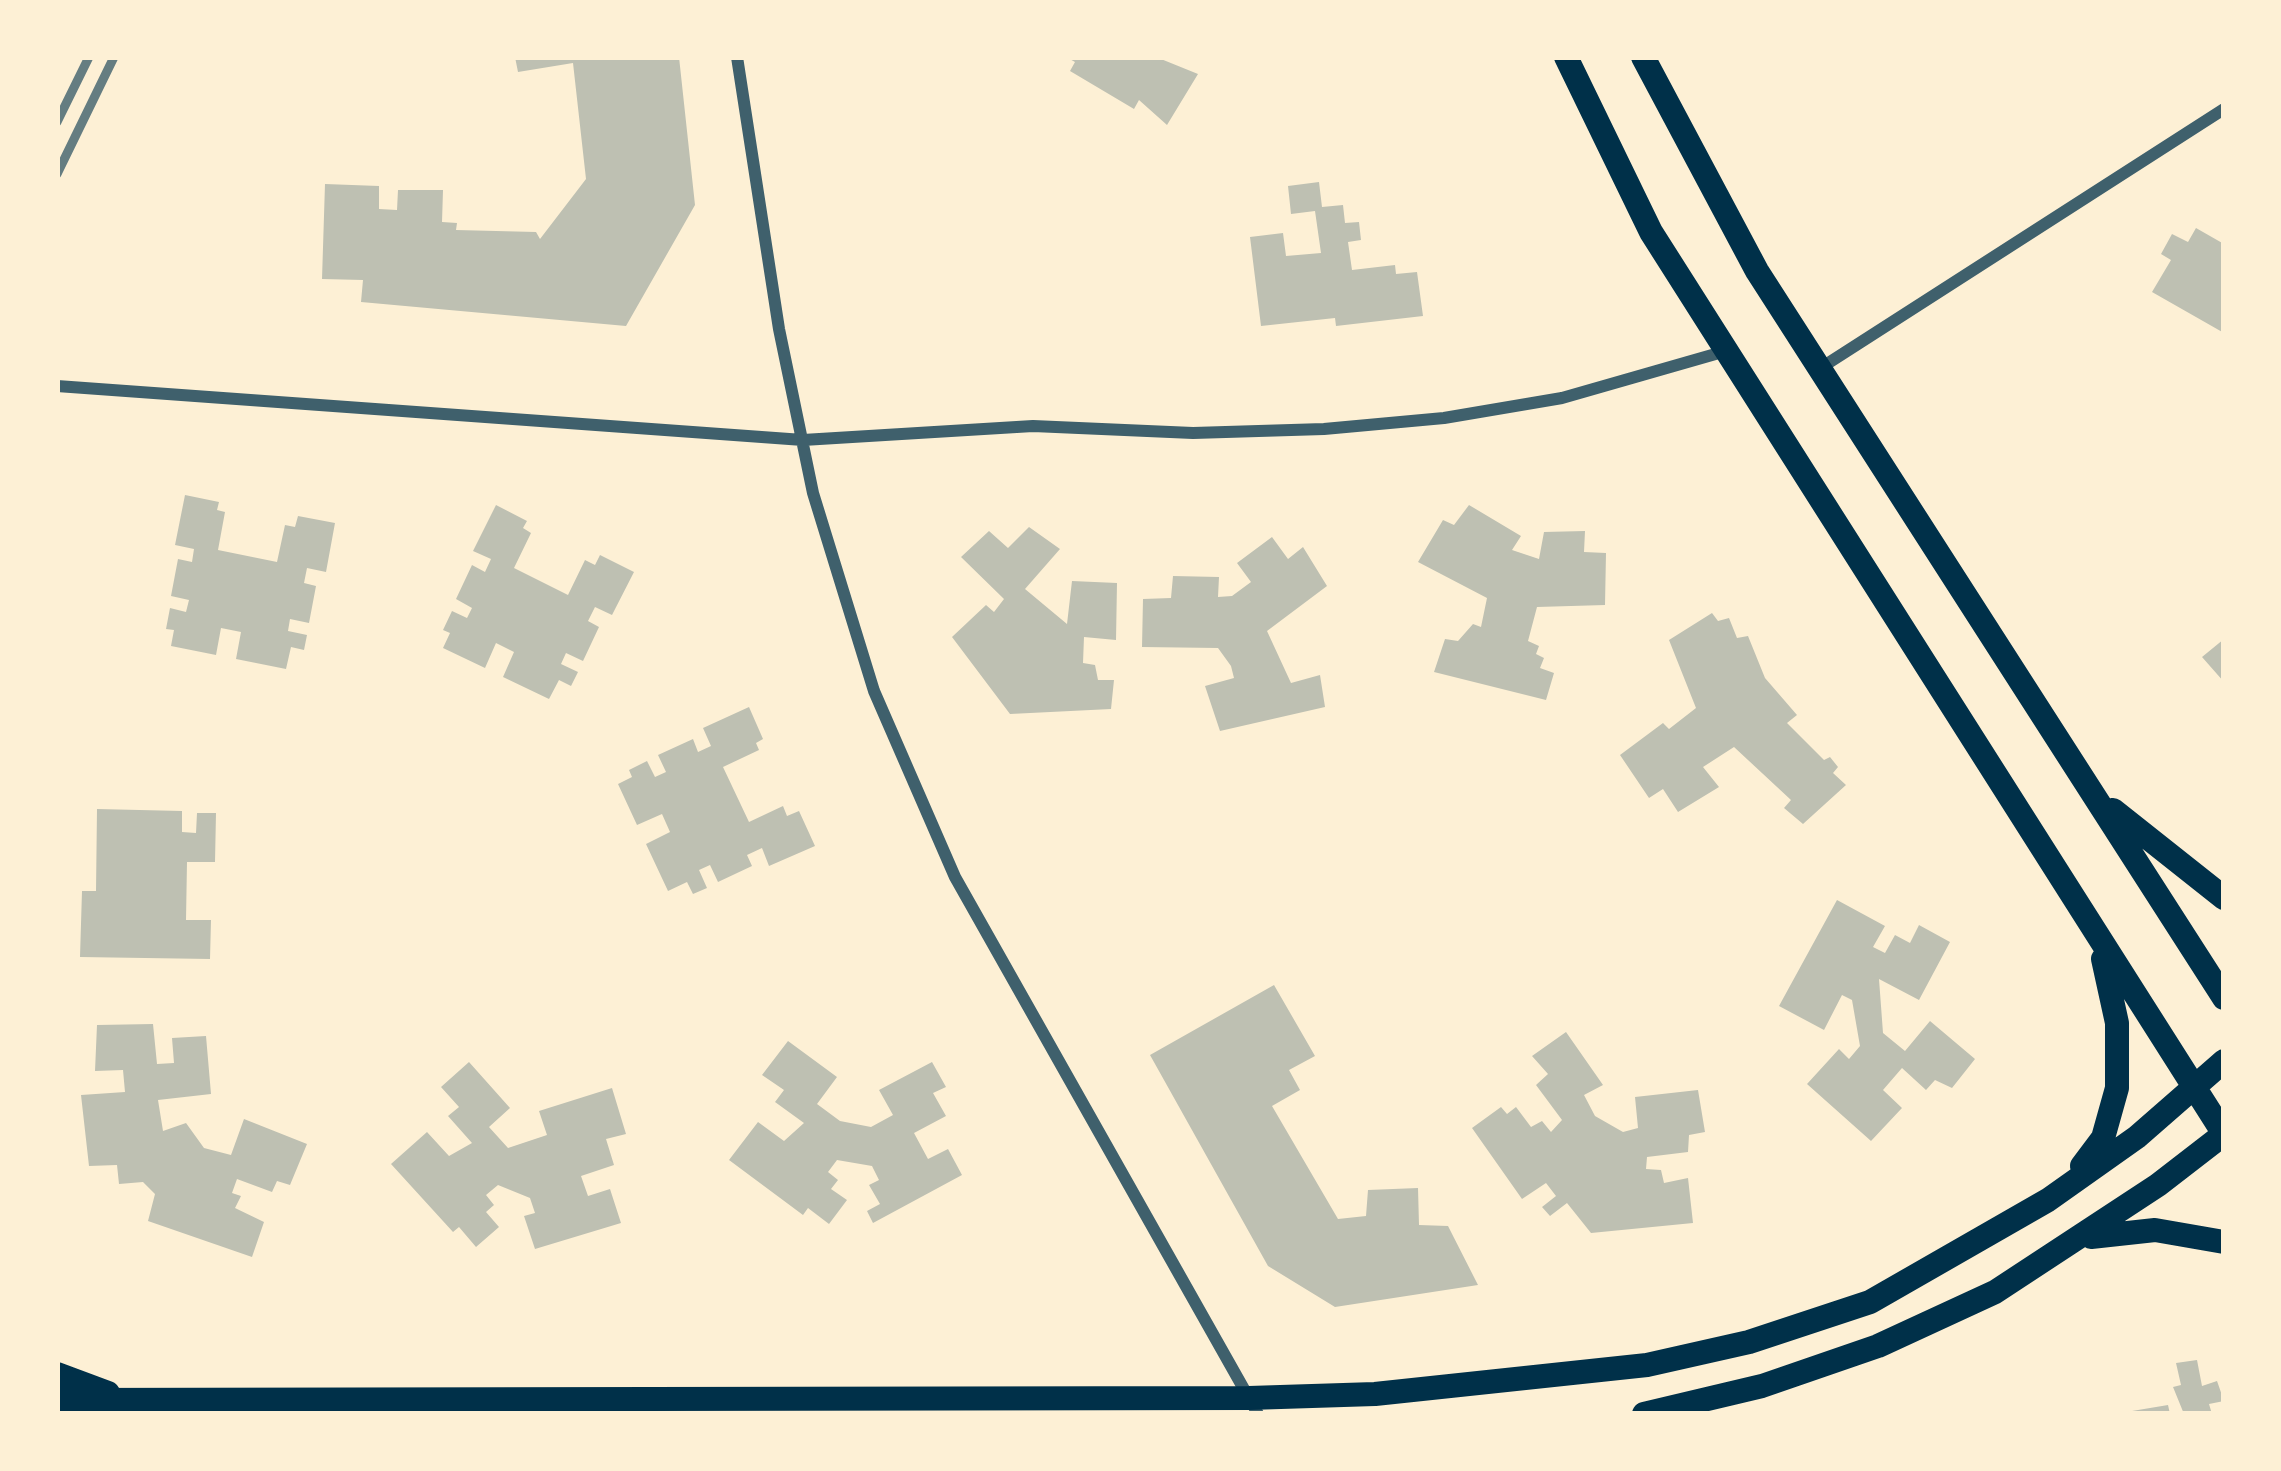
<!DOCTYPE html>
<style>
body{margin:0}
#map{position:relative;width:2281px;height:1471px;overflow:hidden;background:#fdf0d5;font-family:Quicksand,sans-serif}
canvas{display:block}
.frame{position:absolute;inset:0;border:60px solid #fdf0d5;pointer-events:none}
</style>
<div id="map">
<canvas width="2281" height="1471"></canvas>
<div class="frame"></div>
</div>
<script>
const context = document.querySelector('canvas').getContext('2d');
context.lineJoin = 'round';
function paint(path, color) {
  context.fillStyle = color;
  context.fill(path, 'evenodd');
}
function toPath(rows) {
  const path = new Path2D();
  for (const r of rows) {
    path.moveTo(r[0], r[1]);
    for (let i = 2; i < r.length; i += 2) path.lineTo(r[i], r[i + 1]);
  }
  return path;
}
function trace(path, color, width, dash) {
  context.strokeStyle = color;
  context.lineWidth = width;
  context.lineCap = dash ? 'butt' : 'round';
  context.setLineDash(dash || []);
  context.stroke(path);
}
paint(toPath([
 [515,57,679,57,695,205,626,326,361,302,363,280,322,279,325,184,379,186,379,209,397,210,398,190,443,190,442,222,457,223,456,230,536,232,540,239,586,179,573,63,518,72],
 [1066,57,1156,57,1198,74,1167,125,1139,100,1134,109,1070,71,1075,62],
 [1319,182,1322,207,1343,205,1345,223,1359,222,1361,240,1348,242,1352,270,1395,265,1396,274,1417,272,1423,316,1336,326,1335,318,1261,326,1250,237,1283,233,1286,256,1321,253,1315,211,1291,214,1288,186],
 [2196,228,2224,244,2224,333,2152,292,2171,260,2161,254,2172,234,2188,242],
 [185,495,219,502,217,510,225,512,218,550,277,562,285,525,295,527,298,516,335,523,326,572,307,568,304,583,316,586,309,623,290,619,288,631,307,635,304,650,291,647,286,669,236,659,241,632,221,628,216,655,171,646,174,630,166,629,170,608,186,612,189,600,171,596,178,559,192,562,194,549,175,545],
 [496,505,527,521,523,528,531,533,514,568,568,595,585,560,595,565,600,555,634,572,612,615,595,607,588,621,599,627,583,661,566,653,561,664,578,672,571,686,559,680,549,699,503,677,514,652,496,643,485,668,443,648,450,633,443,630,452,611,467,618,472,608,456,599,472,565,485,572,491,559,473,551],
 [1469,505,1521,536,1512,550,1539,559,1544,532,1585,531,1584,552,1606,553,1605,605,1537,607,1528,641,1539,646,1536,654,1544,658,1540,668,1554,673,1546,700,1434,672,1445,639,1458,641,1473,624,1481,627,1487,598,1418,562,1443,520,1454,525],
 [1029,527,1060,549,1025,589,1067,624,1072,581,1117,583,1116,640,1084,637,1083,663,1095,665,1098,680,1114,680,1111,709,1010,714,952,637,986,605,994,612,1004,599,961,557,989,531,1008,548],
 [1272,537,1288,559,1303,547,1327,586,1267,631,1291,683,1320,675,1325,707,1220,731,1205,686,1234,678,1231,666,1218,648,1142,647,1143,599,1171,598,1173,576,1219,577,1218,597,1232,596,1251,582,1237,563],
 [1712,613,1718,621,1729,618,1737,638,1748,636,1765,678,1797,715,1787,723,1824,760,1830,757,1838,767,1833,773,1846,785,1803,824,1784,808,1791,800,1734,747,1703,767,1719,787,1678,812,1663,789,1649,798,1620,755,1663,723,1669,729,1696,708,1669,640],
 [2224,639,2224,682,2202,657],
 [749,707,763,739,756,743,759,750,723,767,749,822,783,806,787,816,799,811,815,846,769,866,762,848,747,855,752,866,718,882,710,865,699,870,707,888,693,894,687,882,668,891,646,844,670,832,662,814,637,825,618,784,632,777,629,770,647,761,655,777,666,772,658,755,693,739,698,752,711,746,703,728],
 [97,809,182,811,182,832,196,833,197,813,216,813,215,862,187,862,186,920,211,920,210,959,80,957,82,891,96,891],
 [1837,900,1885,926,1873,947,1885,953,1895,935,1910,943,1919,925,1950,942,1919,1000,1879,979,1883,1033,1905,1051,1930,1021,1975,1059,1952,1088,1935,1080,1926,1090,1902,1068,1883,1090,1902,1108,1871,1141,1807,1084,1839,1049,1849,1059,1860,1046,1852,1000,1842,995,1824,1030,1779,1006],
 [1274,985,1315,1056,1289,1070,1300,1090,1272,1106,1338,1219,1366,1216,1368,1190,1418,1188,1419,1225,1448,1226,1478,1285,1335,1307,1268,1266,1150,1055],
 [153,1024,157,1064,174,1063,172,1038,206,1036,211,1094,158,1100,163,1131,186,1123,204,1148,231,1155,244,1119,307,1144,290,1185,277,1181,272,1192,237,1179,232,1193,241,1196,235,1208,264,1222,252,1257,148,1221,155,1194,143,1182,119,1184,117,1165,89,1166,81,1095,125,1092,123,1070,95,1071,97,1025],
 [1566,1032,1603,1085,1584,1095,1595,1116,1623,1132,1638,1128,1635,1097,1698,1090,1705,1132,1689,1135,1688,1152,1647,1157,1646,1169,1661,1170,1664,1183,1688,1178,1693,1223,1591,1233,1567,1203,1550,1216,1542,1207,1556,1196,1546,1183,1522,1199,1472,1128,1501,1107,1507,1114,1516,1107,1531,1127,1542,1121,1551,1132,1562,1120,1536,1085,1548,1074,1532,1056],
 [788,1041,837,1077,817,1104,840,1121,871,1127,893,1115,879,1090,932,1062,946,1087,933,1093,946,1116,914,1133,928,1159,948,1149,962,1175,873,1223,867,1211,880,1204,869,1185,879,1180,872,1166,837,1160,828,1172,838,1180,831,1189,847,1200,829,1224,808,1208,803,1215,729,1160,758,1122,784,1141,804,1123,775,1102,784,1090,762,1075],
 [469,1062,510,1108,489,1127,508,1148,547,1135,539,1111,612,1088,626,1134,606,1139,614,1165,581,1176,588,1196,610,1189,621,1223,535,1249,524,1216,535,1213,530,1198,498,1185,486,1195,494,1205,486,1212,499,1227,476,1247,459,1227,453,1232,391,1164,427,1132,449,1156,472,1143,448,1116,459,1107,441,1087],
 [2197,1360,2202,1386,2217,1381,2224,1401,2209,1404,2212,1414,2184,1414,2173,1387,2181,1385,2176,1363],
 [2168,1405,2170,1414,2126,1414,2126,1412]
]), '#bec0b2');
trace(toPath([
 [737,57,779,329,813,493,874,691,955,877,1258,1414],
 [1819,369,2224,109],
 [57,386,803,440,1033,426,1193,433,1324,429,1444,418,1562,398,1726,351]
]), '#3f606c', 12);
trace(toPath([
 [1566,57,1651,232,2224,1134,2158,1185,1995,1292,1878,1346,1762,1386,1644,1414],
 [1643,57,1757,271,2224,998],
 [2113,810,2224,898],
 [2082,1166,2103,1138,2117,1088,2117,1023,2103,959],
 [2091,1237,2155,1230,2224,1242],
 [57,1374,108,1393],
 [57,1400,1249,1398,1375,1394,1647,1365,1749,1342,1870,1302,2048,1200,2137,1137,2224,1061]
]), '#003049', 24);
trace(toPath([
 [57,122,89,57],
 [57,174,114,57]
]), '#657d81', 9);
</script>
